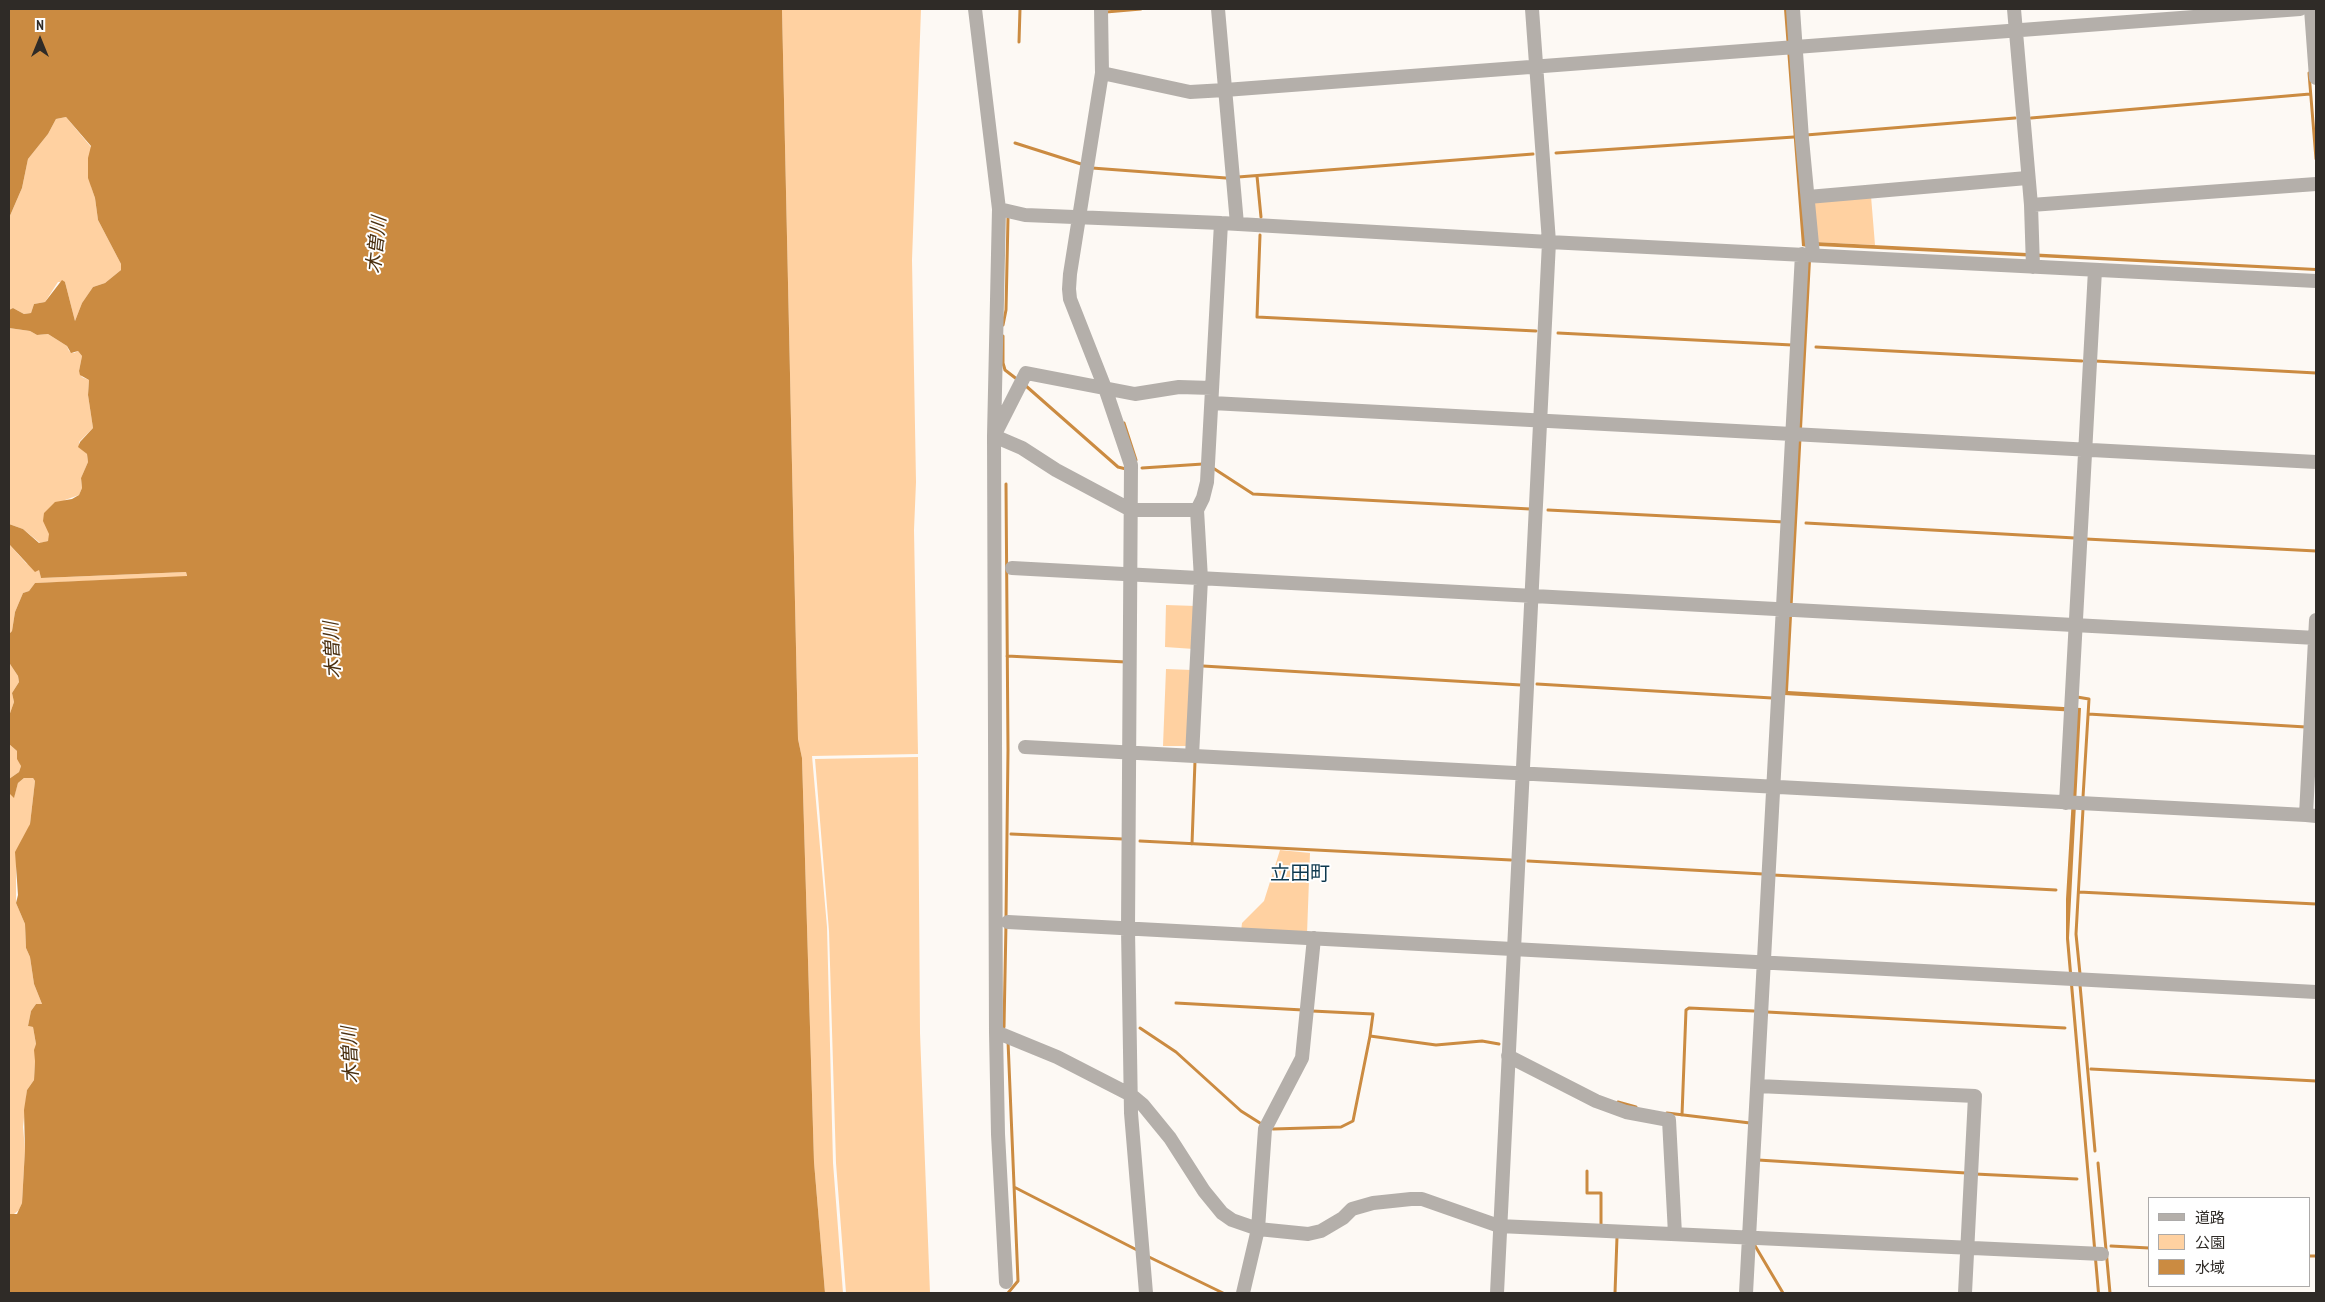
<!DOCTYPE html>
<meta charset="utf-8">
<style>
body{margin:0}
#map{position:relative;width:2325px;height:1302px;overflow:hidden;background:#fdf9f4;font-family:"PT Sans Narrow","Noto Sans JP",sans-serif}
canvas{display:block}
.frame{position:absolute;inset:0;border:10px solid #2f2b27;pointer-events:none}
.legend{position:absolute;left:2148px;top:1197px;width:162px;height:90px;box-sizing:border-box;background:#fff;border:1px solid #acaaa9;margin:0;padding:6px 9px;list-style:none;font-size:15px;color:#2f2b27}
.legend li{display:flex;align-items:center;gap:10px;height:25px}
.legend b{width:25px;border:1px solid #acaaa9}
.north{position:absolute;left:15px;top:15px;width:50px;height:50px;-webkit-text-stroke:4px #fff;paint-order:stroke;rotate:0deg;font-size:14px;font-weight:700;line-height:20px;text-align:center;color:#2f2b27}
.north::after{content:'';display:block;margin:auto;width:18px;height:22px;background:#2f2b27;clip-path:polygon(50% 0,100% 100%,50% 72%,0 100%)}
</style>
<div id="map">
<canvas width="2325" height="1302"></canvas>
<div class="frame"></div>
<ul class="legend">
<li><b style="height:6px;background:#b4afaa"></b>道路</li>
<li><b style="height:14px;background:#ffd1a1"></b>公園</li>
<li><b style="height:14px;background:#cb8b41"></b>水域</li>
</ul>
<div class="north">N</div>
</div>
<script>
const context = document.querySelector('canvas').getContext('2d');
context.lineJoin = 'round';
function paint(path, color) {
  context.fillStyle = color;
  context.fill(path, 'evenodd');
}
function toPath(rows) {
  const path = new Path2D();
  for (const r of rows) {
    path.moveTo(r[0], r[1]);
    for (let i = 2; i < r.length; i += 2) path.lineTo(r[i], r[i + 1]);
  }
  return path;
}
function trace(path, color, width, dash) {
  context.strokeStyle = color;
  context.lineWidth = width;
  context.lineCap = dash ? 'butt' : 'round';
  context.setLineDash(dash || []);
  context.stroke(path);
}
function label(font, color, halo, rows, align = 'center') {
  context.font = font + ' "PT Sans Narrow","Noto Sans JP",sans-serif';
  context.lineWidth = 4;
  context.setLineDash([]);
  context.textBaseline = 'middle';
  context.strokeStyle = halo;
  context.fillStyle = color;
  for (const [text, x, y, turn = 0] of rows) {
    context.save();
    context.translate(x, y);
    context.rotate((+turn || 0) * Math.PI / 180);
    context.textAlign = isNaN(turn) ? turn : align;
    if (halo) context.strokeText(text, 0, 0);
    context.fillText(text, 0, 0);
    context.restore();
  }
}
paint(toPath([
 [782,9,921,9,912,260,916,482,914,530,918,754,812,756,827,927,833,1163,843,1293,825,1293,814,1162,802,758,798,739],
 [66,117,91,147,91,186,95,198,98,220,121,264,121,270,105,283,93,287,82,303,75,321,65,282,58,282,45,302,34,304,31,313,24,314,13,308,9,310,9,218,22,188,28,159,48,134,56,119],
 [1871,196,1875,245,1815,242,1811,201],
 [9,328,30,331,37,335,48,334,67,346,69,351,74,353,78,351,82,356,79,371,82,377,89,380,88,395,93,428,79,442,79,447,87,454,88,462,81,478,82,488,79,495,65,500,48,541,40,543,23,529,9,524],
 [9,544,26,563,39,570,41,578,186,572,187,577,35,583,29,591,23,593,15,612,12,631,9,634],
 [1166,605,1196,606,1194,649,1165,647],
 [9,658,10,664,18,676,19,682,12,693,14,702,9,716],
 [1166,669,1192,670,1188,746,1163,746],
 [9,744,17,751,21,766,19,772,9,779],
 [918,757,920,1033,930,1293,846,1293,836,1163,829,931,815,759],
 [24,778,33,778,35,781,30,824,16,860,16,903,25,924,26,948,30,957,34,984,42,1004,36,1004,31,1011,28,1026,33,1027,36,1044,35,1061,34,1080,27,1090,23,1127,25,1149,22,1203,19,1210,14,1214,9,1214,9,780,9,790,14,797,18,783],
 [1280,850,1310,853,1307,934,1241,932,1242,923,1264,901]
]), '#ffd1a1');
paint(toPath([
 [9,9,782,9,798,739,802,758,814,1162,825,1293,9,1293,9,1214,17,1214,22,1203,25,1149,24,1110,27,1090,34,1080,35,1061,34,1050,36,1044,33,1027,28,1026,31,1011,36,1004,42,1004,34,984,30,957,26,948,25,924,16,903,18,895,15,852,30,824,35,781,33,778,24,778,18,783,14,798,10,794,9,779,19,772,21,766,17,759,17,751,9,744,9,716,14,702,12,693,19,682,18,676,10,664,9,634,12,631,15,612,23,593,29,591,35,583,187,576,186,572,41,578,39,570,35,572,9,544,9,524,23,529,39,543,48,541,49,534,43,521,44,513,55,502,72,499,79,495,82,488,81,478,88,462,87,454,78,447,80,442,93,428,88,395,89,380,80,375,79,371,82,356,78,351,71,353,67,346,48,334,37,335,30,331,9,328,9,310,13,308,24,314,31,313,34,304,45,302,62,280,65,282,75,321,82,303,93,287,105,283,121,270,121,264,98,220,95,198,88,178,88,158,91,146,66,117,56,119,48,134,28,159,22,188,9,218],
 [1784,9,1789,9,1807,247,1802,246],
 [1815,242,2316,268,2316,271,1818,246],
 [1807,260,1811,260,1788,691,2081,708,2069,938,2100,1293,2097,1293,2066,939,2066,899,2077,712,1784,695]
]), '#cb8b41');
trace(toPath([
 [1106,12,1141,9],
 [1019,42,1020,9],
 [2309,73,2316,159],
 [2031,118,2310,94],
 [1806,135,2015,118],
 [1015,143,1081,164],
 [1556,153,1794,137],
 [1092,168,1226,178],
 [1257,176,1261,217],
 [1238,177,1533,154],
 [1260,235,1257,317,1536,331],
 [1003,325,1006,310,1008,218],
 [1558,333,1792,345],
 [1003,336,1003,363,1005,370,1018,380],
 [1816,347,2082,361],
 [2095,361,2316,373],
 [1026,386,1118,467,1126,469],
 [1124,423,1136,460],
 [1142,468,1203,464],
 [1213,468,1253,494,1530,509],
 [1006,484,1008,750,1006,918],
 [1548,510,1784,522],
 [1806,523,2075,538],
 [2086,539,2316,551],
 [1007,656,1126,662],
 [1203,666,1521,685],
 [1537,684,1772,698],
 [2077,697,2089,699,2083,797],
 [2088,714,2306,727],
 [1011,834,1123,839],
 [1140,841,1511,860],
 [1192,844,1195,761],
 [1528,861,1763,874],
 [1773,875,2056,890],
 [2079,892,2316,904],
 [2080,974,2076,934,2083,809],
 [2080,985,2095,1151],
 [1176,1003,1303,1010],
 [1312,1011,1373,1014,1370,1036],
 [1767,1012,2065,1028],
 [1004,1027,1006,924],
 [1140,1028,1176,1052,1241,1111,1260,1123],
 [1008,1041,1018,1281,1008,1293],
 [2091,1069,2316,1081],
 [1618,1102,1636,1107],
 [1667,1113,1750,1123],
 [1682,1115,1686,1010,1689,1008,1754,1011],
 [1273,1129,1341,1127,1353,1121,1370,1036,1436,1045,1482,1041,1499,1044],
 [1758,1160,1966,1173],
 [2098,1163,2110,1293],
 [1587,1171,1587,1193,1601,1193,1601,1225],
 [1975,1174,2077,1179],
 [1014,1187,1137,1250],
 [1754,1244,1783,1293],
 [2111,1246,2149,1248],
 [2309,1256,2316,1256],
 [1149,1257,1223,1293],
 [1615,1293,1617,1237]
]), '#cb8b41', 3);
trace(toPath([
 [975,9,999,209,994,436,996,1032,998,1134,1006,1282],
 [1101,9,1102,73,1070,274,1069,289,1070,299,1105,388,1131,465,1128,929,1131,1113,1146,1293],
 [1218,9,1237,224],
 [1793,9,1802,139,1813,255],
 [2014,9,2031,205,2033,267],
 [2311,9,2316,78],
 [1102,73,1190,92,1225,90,2300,9],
 [1808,197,2027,178],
 [2031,205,2316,184],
 [999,209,1025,215,1221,223,1549,242,2316,281],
 [1212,403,2316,462],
 [1197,510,1131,510,1056,470,1022,448,994,436,1026,373,1135,394,1179,387,1212,388],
 [1012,568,2316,638],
 [2316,620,2306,815,2316,816],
 [1025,747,2306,815],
 [1192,756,1201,579,1197,510,1203,498,1207,482,1221,223],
 [2066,803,2095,270],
 [1008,922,2316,992],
 [996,1032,1057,1057,1131,1095,1143,1105,1170,1138,1204,1191,1222,1213,1232,1220,1258,1229,1308,1234,1321,1231,1343,1218,1352,1209,1373,1203,1411,1199,1422,1199,1499,1226,2102,1254],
 [1508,1056,1596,1101,1626,1112,1669,1120,1675,1234],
 [1758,1086,1975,1096,1965,1293],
 [1243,1293,1258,1229,1265,1129,1302,1058,1314,938],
 [1497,1293,1549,242,1532,9],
 [1746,1293,1802,254]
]), '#b4afaa', 14);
label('italic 19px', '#4b3011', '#fff', [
 ["木曽川",377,245,-84],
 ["木曽川",333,650,-93],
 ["木曽川",351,1055,-93]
]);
label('20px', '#0d384e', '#fff', [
 ["立田町",1300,874]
]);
</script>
